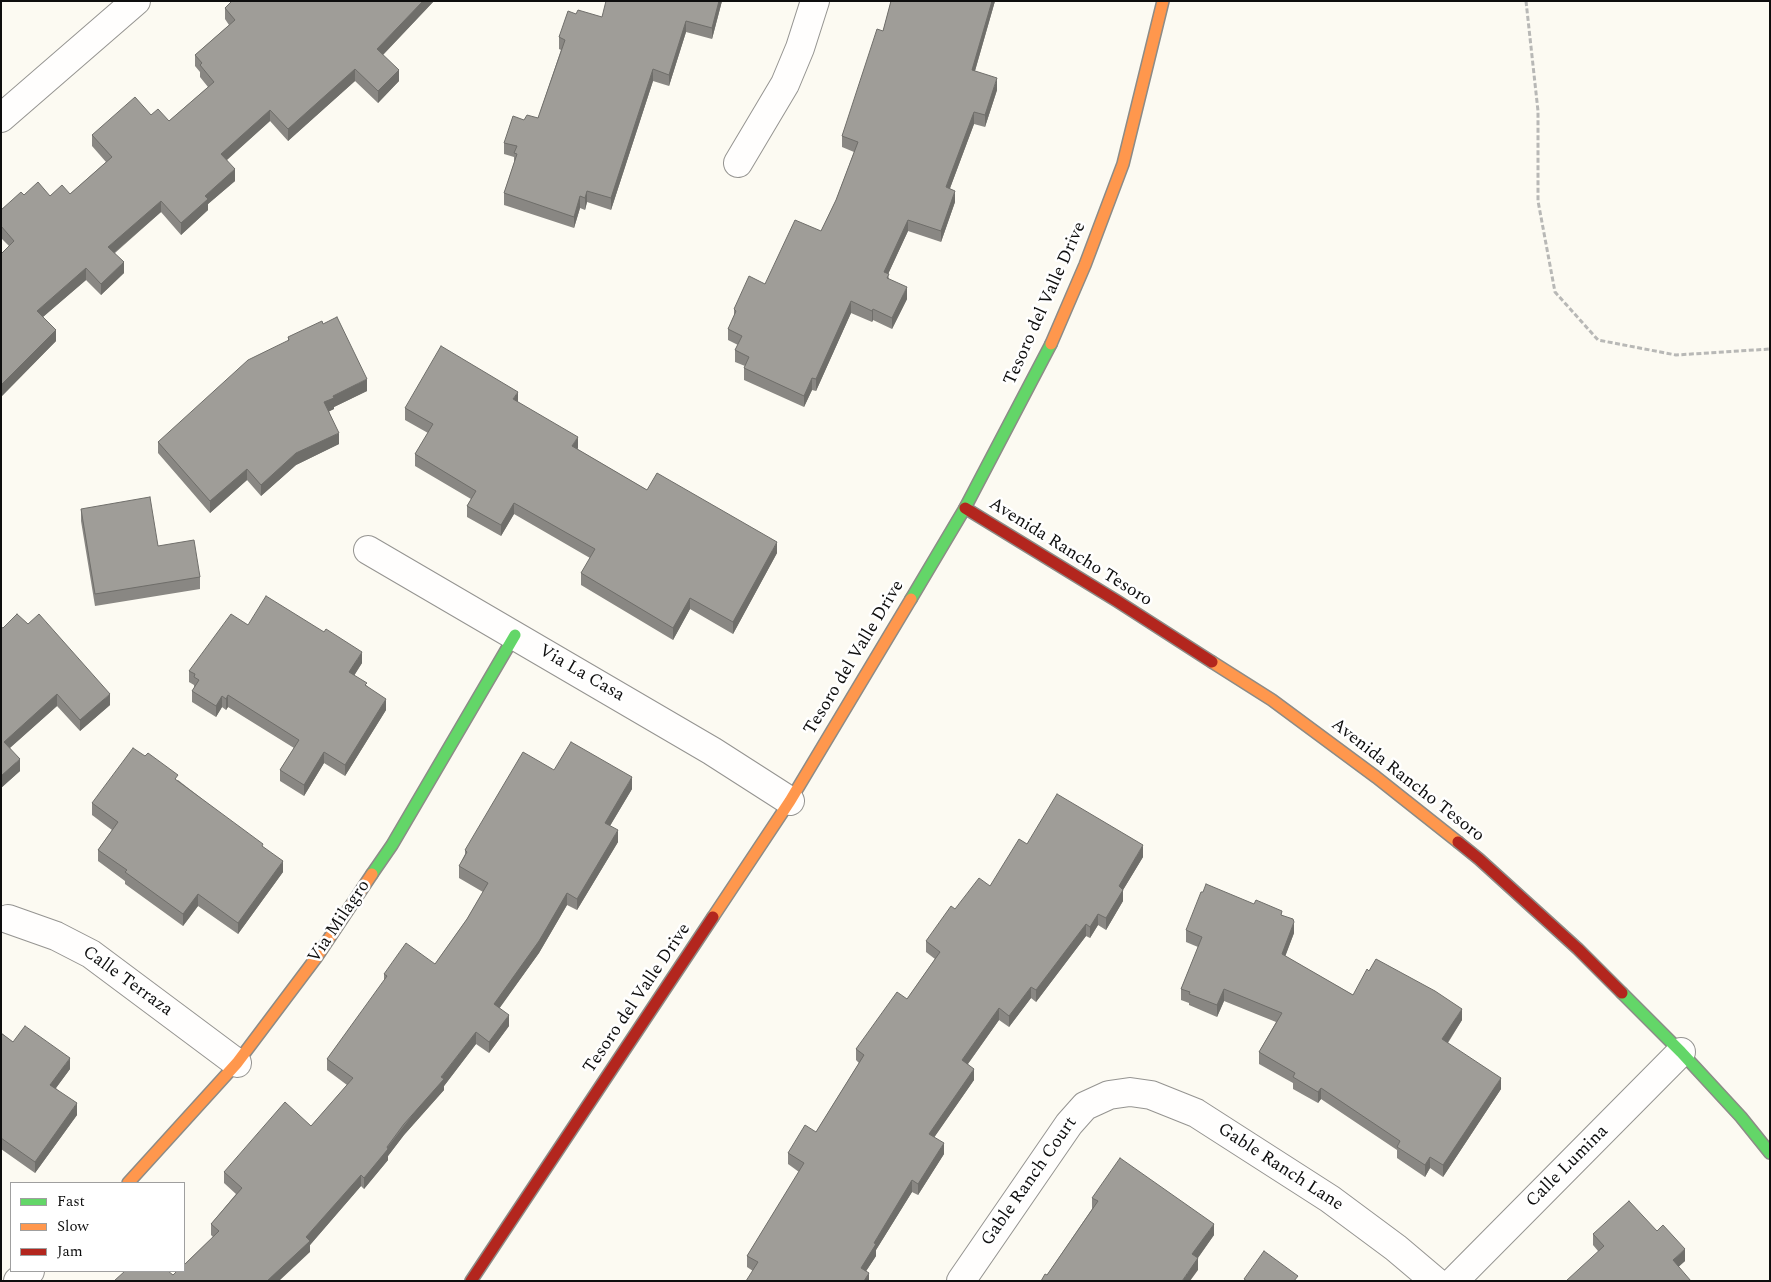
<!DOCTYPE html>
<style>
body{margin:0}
#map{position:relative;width:1771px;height:1282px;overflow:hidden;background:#fcfaf2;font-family:Spectral,serif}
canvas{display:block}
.frame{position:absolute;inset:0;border:2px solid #0e0e0e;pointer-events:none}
.legend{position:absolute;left:10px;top:1182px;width:175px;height:90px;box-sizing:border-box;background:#fff;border:1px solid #9f9f9f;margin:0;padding:6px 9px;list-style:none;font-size:15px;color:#0e0e0e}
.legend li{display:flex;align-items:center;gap:10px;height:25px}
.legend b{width:25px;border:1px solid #9f9f9f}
</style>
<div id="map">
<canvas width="1771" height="1282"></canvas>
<div class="frame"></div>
<ul class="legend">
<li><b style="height:6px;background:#63d668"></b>Fast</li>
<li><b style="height:6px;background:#ff974d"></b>Slow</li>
<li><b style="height:6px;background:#b3261e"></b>Jam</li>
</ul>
</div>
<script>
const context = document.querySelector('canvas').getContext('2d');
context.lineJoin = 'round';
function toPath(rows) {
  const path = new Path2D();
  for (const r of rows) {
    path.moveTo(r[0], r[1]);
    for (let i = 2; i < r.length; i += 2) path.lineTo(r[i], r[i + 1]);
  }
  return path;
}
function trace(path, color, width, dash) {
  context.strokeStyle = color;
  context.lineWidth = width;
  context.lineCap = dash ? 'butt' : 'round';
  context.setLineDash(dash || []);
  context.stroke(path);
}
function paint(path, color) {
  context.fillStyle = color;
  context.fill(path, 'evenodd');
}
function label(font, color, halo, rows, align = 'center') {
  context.font = font + ' Spectral,serif';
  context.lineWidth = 5;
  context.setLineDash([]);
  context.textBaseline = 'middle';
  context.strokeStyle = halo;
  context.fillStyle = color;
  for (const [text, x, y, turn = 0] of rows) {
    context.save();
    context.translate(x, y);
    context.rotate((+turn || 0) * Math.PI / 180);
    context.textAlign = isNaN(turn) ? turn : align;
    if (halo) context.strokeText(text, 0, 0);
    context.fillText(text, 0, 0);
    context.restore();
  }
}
const street = toPath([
 [1,118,136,1],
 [738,163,785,84,800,48,815,1],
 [368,550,712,751,790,801],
 [8,919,56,936,91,954,237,1063],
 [18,1281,30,1271],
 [961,1281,1069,1124,1085,1106,1109,1095,1130,1092,1151,1095,1196,1113,1330,1199,1396,1248,1435,1281],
 [1454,1281,1681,1052]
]);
const fast = toPath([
 [911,599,965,508,1051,344],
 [372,874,392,845,515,635],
 [1622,993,1681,1052,1741,1117,1770,1153]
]);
const slow = toPath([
 [1051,344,1085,265,1123,164,1163,1],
 [1212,662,1272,700,1376,777,1458,842],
 [713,917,790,801,911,599],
 [128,1183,237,1063,316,958,372,874]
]);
const jam = toPath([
 [965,508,1117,601,1212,662],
 [1458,842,1479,859,1578,949,1622,993],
 [471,1281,713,917]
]);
trace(street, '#959491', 30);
trace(fast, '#8c8b87', 14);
trace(slow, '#8c8b87', 14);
trace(jam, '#8c8b87', 14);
trace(toPath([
 [1526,1,1538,111,1538,201,1555,292,1598,340,1676,355,1770,349]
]), '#b8b8b6', 3, [5, 2.5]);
trace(street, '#fffefd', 28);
trace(fast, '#63d668', 11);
trace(slow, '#ff974d', 11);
trace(jam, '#b3261e', 11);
paint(toPath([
 [434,1,383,55,399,81,378,103,355,81,288,141,270,121,227,160,235,181,208,204,208,210,181,235,161,212,115,253,124,273,101,295,86,280,43,317,56,341,1,397,1,254,9,246,1,238,1,210,24,195,50,196,70,194,106,162,92,146,92,135,151,115,169,121,208,87,200,77,200,72,195,66,195,55,229,25,225,19,225,8],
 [722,1,712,39,686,32,669,86,653,81,611,210,587,202,585,210,580,208,574,228,504,205,504,193,514,163,514,157,504,154,504,143,524,120,538,118,561,50,559,49,559,37,576,14,602,17],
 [891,1,995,1,975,71,997,90,985,127,974,124,950,188,955,202,941,242,908,231,888,274,889,279,907,299,892,329,873,320,872,322,851,313,816,391,812,390,804,407,744,380,744,368,745,366,735,362,735,350,738,345,728,340,728,329,734,316,734,309,765,284,821,231,836,200,854,152,842,147,842,136,883,31],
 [288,337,367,391,334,407,334,409,329,411,339,444,296,465,261,496,247,480,210,513,158,453,158,442,288,341],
 [518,402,578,448,577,449,647,490,777,553,733,634,690,609,673,640,581,585,581,573,590,558,514,514,501,536,467,517,467,506,471,499,415,466,415,454,428,433,405,420,405,408],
 [81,509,158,546,200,577,200,589,95,606,81,521],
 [248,625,362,663,354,675,367,686,386,710,345,776,324,763,304,796,280,781,280,770,294,748,228,707,226,710,222,707,216,717,192,702,192,691,194,688,194,685,189,682,189,671],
 [1,627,110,705,80,731,57,706,10,748,20,771,1,788],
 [554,770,632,789,610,826,618,842,577,910,567,905,539,953,499,1008,509,1026,489,1053,476,1044,444,1086,444,1090,404,1135,388,1156,388,1160,364,1189,361,1186,310,1245,310,1252,173,1275,213,1237,211,1235,211,1224,236,1194,224,1183,224,1172,311,1126,347,1085,327,1070,327,1059,384,982,384,974,435,964,467,919,483,892,459,878,459,866,465,854,465,850],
 [178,780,263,847,283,872,238,934,198,906,183,926,125,884,125,881,98,861,98,850,112,830,92,815,92,803],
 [1027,844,1143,857,1123,890,1123,901,1106,930,1098,925,1090,938,1086,936,1036,1002,1031,998,1009,1027,999,1020,968,1064,974,1080,934,1137,944,1154,918,1195,912,1192,876,1250,876,1256,866,1271,869,1281,753,1271,747,1267,747,1256,799,1172,788,1164,788,1153,816,1132,859,1063,856,1060,856,1049,907,999,935,959,926,952,926,941,955,909,990,886],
 [1282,915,1294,933,1285,956,1353,995,1462,1020,1448,1043,1501,1089,1443,1177,1430,1168,1425,1177,1397,1158,1397,1150,1321,1099,1318,1103,1293,1089,1293,1083,1259,1064,1259,1052,1276,1022,1224,1001,1217,1017,1189,1005,1189,1003,1181,1000,1181,989,1198,947,1186,942,1186,930],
 [1,1033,13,1042,70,1069,56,1088,77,1115,35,1173,1,1149],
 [1092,1198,1214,1235,1198,1258,1198,1270,1041,1281,1047,1275,1092,1209],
 [1593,1234,1685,1261,1679,1266,1598,1251,1593,1245]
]), '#898783');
paint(toPath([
 [423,1,434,1,377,61,377,49],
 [719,1,722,1,712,39,712,28],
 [992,1,995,1,972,81,972,70],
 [686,21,686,32,669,86,669,75],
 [355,69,355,81,288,141,288,129],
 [653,69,653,81,611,210,611,198],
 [399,70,399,81,378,103,378,91],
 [997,78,997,90,985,127,985,115],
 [270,110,270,121,221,165,221,154],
 [974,112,974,124,946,199,946,187],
 [235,169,235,181,208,204,208,210,181,235,181,223,205,196],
 [587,191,587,202,585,210,585,198],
 [955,191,955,202,941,242,941,231],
 [580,196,580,208,574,228,574,217],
 [161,201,161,212,108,258,108,247],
 [908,220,908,231,884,283,884,272],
 [124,262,124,273,101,295,101,284],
 [86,268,86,280,37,322,37,311],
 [907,287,907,299,892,329,892,318],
 [851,301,851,313,816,391,816,379],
 [873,309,873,320,872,322,872,311],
 [56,330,56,341,1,397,1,385],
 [812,378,812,390,804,407,804,396],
 [367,379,367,391,334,407,334,409,324,414,324,402,333,396],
 [518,392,518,403,513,399],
 [339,433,339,444,296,465,261,496,261,485,296,453],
 [578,437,578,448,572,458,572,446],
 [247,469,247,480,210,513,210,501],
 [514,503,514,514,501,536,501,525],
 [777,542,777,553,733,634,733,622],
 [690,598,690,609,673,640,673,628],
 [362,652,362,663,349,684,349,672],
 [57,694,57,706,4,753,4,742],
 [110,694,110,705,80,731,80,720],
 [228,695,228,707,226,710,226,699],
 [222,696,222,707,216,717,216,706],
 [386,699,386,710,345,776,345,765],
 [324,752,324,763,304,796,304,785],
 [20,759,20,771,1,788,1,776],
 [632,777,632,789,605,834,605,823],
 [618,830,618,842,577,910,577,899],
 [1143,845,1143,857,1123,890,1123,901,1106,930,1106,918,1119,886],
 [283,861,283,872,238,934,238,923],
 [567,893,567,905,539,953,494,1016,494,1004],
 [198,894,198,906,183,926,183,914],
 [1098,914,1098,925,1090,938,1090,927],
 [1294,922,1294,933,1282,965,1282,954],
 [1086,924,1086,936,1036,1002,1036,990],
 [1031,987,1031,998,1009,1027,1009,1016],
 [1224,989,1224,1001,1217,1017,1217,1005],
 [999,1008,999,1020,962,1072,962,1060],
 [1462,1009,1462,1020,1442,1051,1442,1039],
 [509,1015,509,1026,489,1053,489,1042],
 [476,1032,476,1044,444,1086,444,1090,404,1135,388,1156,388,1160,364,1189,364,1178],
 [70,1058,70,1069,50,1096,50,1085],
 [974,1069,974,1080,929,1145,929,1134],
 [1501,1078,1501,1089,1443,1177,1443,1165],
 [1321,1088,1321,1099,1318,1103,1318,1092],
 [77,1103,77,1115,35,1173,35,1162],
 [944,1143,944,1154,918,1195,918,1184],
 [1430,1157,1430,1168,1425,1177,1425,1165],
 [361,1175,361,1186,310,1245,310,1252,279,1281,267,1281],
 [912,1180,912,1192,876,1250,876,1256,861,1279,861,1268,874,1243],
 [1214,1224,1214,1235,1192,1266,1192,1254],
 [1685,1249,1685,1261,1673,1272,1673,1260],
 [1198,1258,1198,1270,1190,1281,1182,1281],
 [869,1273,869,1281,864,1281]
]), '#6f6e6a');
const building = toPath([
 [232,1,423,1,377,49,399,70,378,91,355,69,288,129,270,110,221,154,235,169,205,196,208,199,181,223,161,201,108,247,124,262,101,284,86,268,37,311,56,330,1,385,1,254,14,241,1,226,1,210,21,192,24,195,38,182,50,196,62,185,70,194,112,157,92,135,135,97,151,115,158,109,169,121,214,82,200,65,202,63,195,55,235,20,225,8,232,1],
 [606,1,719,1,712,28,686,21,669,75,653,69,611,198,587,191,585,198,580,196,574,217,504,193,517,154,514,153,517,146,504,143,513,116,524,120,527,115,538,118,565,40,559,37,568,11,576,14,578,10,602,17,606,1],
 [891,1,992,1,972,70,997,78,985,115,974,112,946,187,955,191,941,231,908,220,884,272,889,274,887,278,907,287,892,318,873,309,872,311,851,301,816,379,812,378,804,396,744,368,749,357,735,350,742,336,728,329,736,311,734,309,749,276,765,284,795,220,821,231,836,200,858,142,842,136,877,29,883,31,891,1],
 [337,317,367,379,333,396,334,398,324,402,339,433,296,453,261,485,247,469,210,501,158,442,248,360,289,340,288,337,322,321,323,324,337,317],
 [441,346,518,392,513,399,578,437,572,446,647,490,657,473,777,542,733,622,690,598,673,628,581,573,595,549,514,503,501,525,467,506,476,491,415,454,433,424,405,408,441,346],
 [150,497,158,546,194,540,200,577,95,594,81,509,150,497],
 [266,596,324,632,326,629,362,652,349,672,367,683,365,685,386,699,345,765,324,752,304,785,280,770,299,740,228,695,226,699,222,696,216,706,192,691,199,680,194,677,195,674,189,671,231,614,248,625,266,596],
 [17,614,28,624,39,614,110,694,80,720,57,694,4,742,20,759,1,776,1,627,3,628,17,614],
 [571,742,632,777,605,823,618,830,577,899,567,893,539,941,494,1004,509,1015,489,1042,476,1032,441,1077,444,1079,404,1124,387,1147,388,1149,364,1178,361,1175,306,1237,310,1241,267,1281,114,1281,125,1271,168,1271,173,1275,177,1271,184,1271,184,1265,219,1231,211,1224,242,1188,224,1172,285,1102,311,1126,353,1078,327,1059,387,976,384,974,406,943,435,964,467,919,488,883,459,866,467,852,465,850,523,752,554,770,571,742],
 [133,748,145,756,148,753,178,775,175,779,263,844,262,846,283,861,238,923,198,894,183,914,125,872,127,870,98,850,118,822,92,803,133,748],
 [1057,794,1143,845,1119,886,1123,890,1106,918,1098,914,1090,927,1086,924,1036,990,1031,987,1009,1016,999,1008,962,1060,974,1069,929,1134,944,1143,918,1184,912,1180,874,1243,876,1244,861,1268,869,1273,864,1281,746,1281,758,1262,747,1256,804,1163,788,1153,805,1125,816,1132,864,1055,856,1049,897,992,907,999,940,952,926,941,951,906,955,909,979,878,990,886,1019,839,1027,844,1057,794],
 [1206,884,1254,904,1256,900,1282,911,1281,915,1293,919,1294,922,1282,954,1353,995,1367,969,1369,971,1376,959,1435,991,1462,1009,1442,1039,1501,1078,1443,1165,1430,1157,1425,1165,1397,1147,1400,1141,1321,1088,1318,1092,1293,1077,1295,1073,1259,1052,1282,1013,1224,989,1217,1005,1189,994,1190,992,1181,989,1202,937,1186,930,1201,892,1203,892,1206,884],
 [25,1026,70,1058,50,1085,77,1103,35,1162,1,1138,1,1033,13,1042,25,1026],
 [1120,1158,1214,1224,1192,1254,1198,1258,1182,1281,1041,1281,1045,1274,1047,1275,1098,1201,1092,1198,1120,1158],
 [1629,1201,1657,1231,1663,1225,1685,1249,1673,1260,1691,1281,1566,1281,1604,1246,1593,1234,1629,1201],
 [1264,1251,1298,1276,1294,1281,1247,1281,1244,1279,1264,1251]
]);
paint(building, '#9f9d98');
trace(building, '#6f6e6a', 1);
label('18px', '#0e0e0e', '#fff', [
 ["Tesoro del Valle Drive",1046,304,-66],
 ["Avenida Rancho Tesoro",1070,553,32],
 ["Tesoro del Valle Drive",855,658,-59],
 ["Via La Casa",581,674,30],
 ["Avenida Rancho Tesoro",1407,781,38],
 ["Via Milagro",340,922,-56],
 ["Calle Terraza",127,982,36],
 ["Tesoro del Valle Drive",638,999,-56],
 ["Calle Lumina",1568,1167,-45],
 ["Gable Ranch Lane",1280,1168,33],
 ["Gable Ranch Court",1030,1182,-55]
]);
</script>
